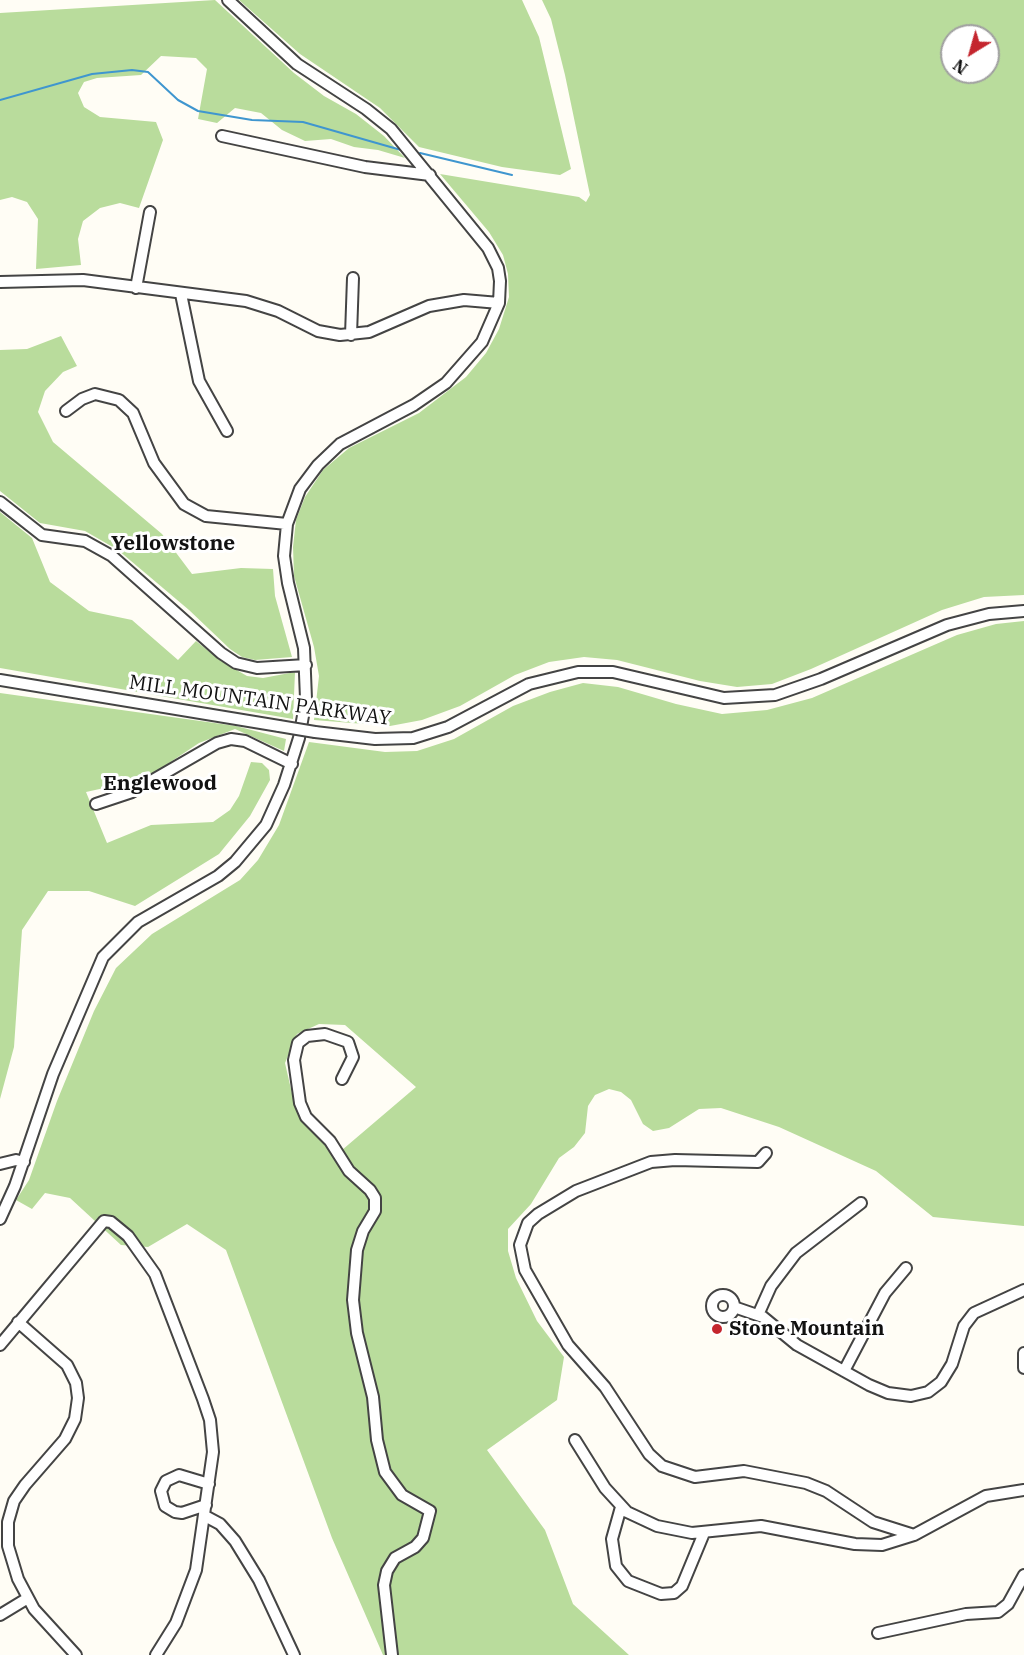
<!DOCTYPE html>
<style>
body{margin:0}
#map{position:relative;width:1024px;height:1655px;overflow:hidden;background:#fffdf5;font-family:"IBM Plex Serif",serif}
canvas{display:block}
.north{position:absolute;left:940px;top:24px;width:60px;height:60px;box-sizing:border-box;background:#fff;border:2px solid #a0a0a0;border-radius:50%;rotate:217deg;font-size:16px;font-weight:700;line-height:24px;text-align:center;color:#111}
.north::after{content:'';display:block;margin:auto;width:21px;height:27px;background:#c4262e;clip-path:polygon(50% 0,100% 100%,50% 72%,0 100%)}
</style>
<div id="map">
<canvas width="1024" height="1655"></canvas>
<div class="north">N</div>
</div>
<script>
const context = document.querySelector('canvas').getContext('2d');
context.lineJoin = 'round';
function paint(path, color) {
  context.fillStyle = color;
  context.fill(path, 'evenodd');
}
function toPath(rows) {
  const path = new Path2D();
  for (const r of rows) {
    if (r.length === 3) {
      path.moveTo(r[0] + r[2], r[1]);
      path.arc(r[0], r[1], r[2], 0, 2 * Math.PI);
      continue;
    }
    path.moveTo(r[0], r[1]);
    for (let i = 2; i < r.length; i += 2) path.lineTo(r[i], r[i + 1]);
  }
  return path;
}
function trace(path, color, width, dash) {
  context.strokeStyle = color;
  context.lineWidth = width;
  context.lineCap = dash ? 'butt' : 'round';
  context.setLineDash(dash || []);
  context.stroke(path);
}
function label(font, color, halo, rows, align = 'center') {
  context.font = font + ' "IBM Plex Serif",serif';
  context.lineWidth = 6;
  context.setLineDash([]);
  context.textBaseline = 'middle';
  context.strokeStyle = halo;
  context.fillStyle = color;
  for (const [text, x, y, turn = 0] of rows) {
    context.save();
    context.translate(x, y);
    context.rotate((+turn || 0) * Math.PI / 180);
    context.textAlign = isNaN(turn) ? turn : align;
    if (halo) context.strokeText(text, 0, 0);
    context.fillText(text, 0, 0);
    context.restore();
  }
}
paint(toPath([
 [215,0,294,73,324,96,356,114,384,136,405,158,378,150,354,147,331,139,305,141,282,130,261,113,235,108,217,123,198,119,207,69,196,58,161,56,141,75,97,78,84,82,78,93,84,107,100,117,156,122,163,140,139,208,120,203,100,208,83,221,78,239,81,265,36,269,38,219,27,202,12,197,0,200,0,13],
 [239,0,522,0,539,37,571,169,560,175,502,167,419,147,380,108,300,54],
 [542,0,1024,0,1024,595,984,597,942,610,811,669,772,684,737,687,700,681,617,660,584,657,549,662,515,675,460,706,422,720,390,726,314,720,319,676,314,647,294,576,293,547,296,520,305,497,323,470,349,448,419,413,466,377,486,353,499,329,509,297,508,274,503,255,489,232,440,174,579,197,586,202,590,195,565,75,551,19],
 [952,36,988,36,988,72,952,72],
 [61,336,77,366,63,372,45,391,38,412,53,442,162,534,192,574,241,568,273,569,275,596,292,657,255,660,242,657,230,649,189,610,118,550,85,531,40,523,0,491,0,350,27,349],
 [0,512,32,538,50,582,89,611,132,620,178,660,196,641,221,661,247,676,263,678,295,672,293,719,0,668],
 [1024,621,1024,1226,933,1217,876,1171,779,1127,721,1108,699,1109,669,1128,653,1131,643,1124,631,1100,621,1092,609,1089,595,1095,588,1106,585,1133,574,1147,559,1158,531,1204,508,1229,508,1251,516,1278,537,1321,564,1357,557,1400,487,1450,545,1530,573,1604,629,1655,383,1655,332,1538,226,1250,187,1224,148,1247,121,1245,70,1198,45,1193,32,1209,16,1200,29,1180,57,1101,94,1011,116,968,152,934,240,880,258,860,279,825,309,742,385,752,417,751,454,739,513,706,550,692,583,683,618,687,676,704,722,714,767,710,812,698,957,635,996,624],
 [319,1024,345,1025,416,1087,335,1156,293,1098,285,1063,297,1034],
 [0,693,236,726,286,739,284,751,235,729,199,743,145,779,86,792,107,843,151,825,213,822,230,810,239,796,251,762,262,763,269,770,270,780,250,816,219,854,135,906,89,891,48,891,22,930,14,1047,0,1099]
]), '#b9dc9c');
trace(toPath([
 [0,100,92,74,132,70,148,72,178,100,198,111,252,120,303,122,401,150],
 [420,153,512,175]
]), '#3f96cf', 2);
const minor = toPath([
 [222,136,365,167,430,175],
 [0,282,83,280,246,301,278,311,318,331,340,335,369,332,429,306,464,300,499,303],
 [136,288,150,212],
 [181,294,199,381,227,431],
 [351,335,353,278],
 [66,411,82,399,95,394,119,400,133,413,154,463,184,504,206,516,287,524],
 [0,502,42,535,85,541,112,556,221,653,236,663,257,668,306,665],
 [0,680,279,726],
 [315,732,375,739,413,738,448,727,529,684,578,672,613,672,724,698,775,695,821,679,947,625,989,614,1024,611],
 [96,804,132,792,217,743,231,739,245,741,292,764],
 [342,1079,353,1057,348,1042,325,1034,307,1036,298,1043,294,1060,300,1103,306,1117,330,1141,349,1171,370,1190,375,1198,375,1211,363,1231,357,1250,353,1300,357,1333,373,1397,377,1440,385,1472,402,1495,430,1511,423,1538,415,1547,395,1558,387,1571,384,1585,392,1655],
 [766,1153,758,1162,675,1160,651,1162,576,1191,538,1214,528,1223,520,1245,525,1270,568,1345,605,1387,649,1454,662,1466,695,1477,744,1471,806,1483,826,1491,873,1522,914,1535],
 [0,1164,16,1160,24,1162],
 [0,1219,15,1186,53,1074,103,957,138,922,218,876,235,862,266,825,284,785,299,738,306,699,304,648,288,583,284,556,287,524,300,489,318,465,340,444,414,405,446,383,482,342,499,303,500,281,498,268,488,248,391,129,366,109,297,64,228,0],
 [723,1306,11],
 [734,1307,763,1317,797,1345,869,1385,888,1393,911,1396,928,1392,941,1382,952,1364,964,1326,974,1313,1024,1290],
 [758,1315,771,1286,796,1253,861,1203],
 [18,1322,67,1365,76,1383,78,1398,75,1419,65,1439,25,1485,14,1501,8,1522,8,1546,18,1579,34,1609,76,1655],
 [0,1345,104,1221,111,1222,128,1236,155,1274,203,1399,210,1420,213,1452,196,1570,176,1623,156,1655],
 [1024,1353,1024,1368],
 [844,1371,885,1293,906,1268],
 [575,1440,605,1488,627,1512,657,1526,692,1533,761,1526,855,1544,882,1545,914,1535,986,1496,1024,1490],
 [206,1505,182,1513,175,1512,165,1506,161,1491,166,1481,179,1475,209,1484],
 [621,1507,612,1539,616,1566,628,1581,661,1594,674,1593,682,1586,704,1533],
 [205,1516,220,1524,235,1541,259,1580,294,1655],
 [0,1615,28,1598],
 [878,1633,966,1614,998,1612,1008,1604,1024,1575]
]);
trace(minor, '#444', 14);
trace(minor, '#fff', 10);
const minorBridge = toPath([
 [279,726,315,732]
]);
trace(minorBridge, '#444', 14, []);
trace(minorBridge, '#fff', 10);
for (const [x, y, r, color] of [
 [717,1329,6,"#c4262e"]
]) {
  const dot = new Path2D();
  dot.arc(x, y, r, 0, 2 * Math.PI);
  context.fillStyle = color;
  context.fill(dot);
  trace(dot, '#fff', 2);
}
label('20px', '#111', '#fff', [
 ["MILL MOUNTAIN PARKWAY",260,701,8]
]);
label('bold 20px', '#111', '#fff', [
 ["Stone Mountain",729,1329]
], 'left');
label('bold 21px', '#111', '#fff', [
 ["Yellowstone",173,544],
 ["Englewood",160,784]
]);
</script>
